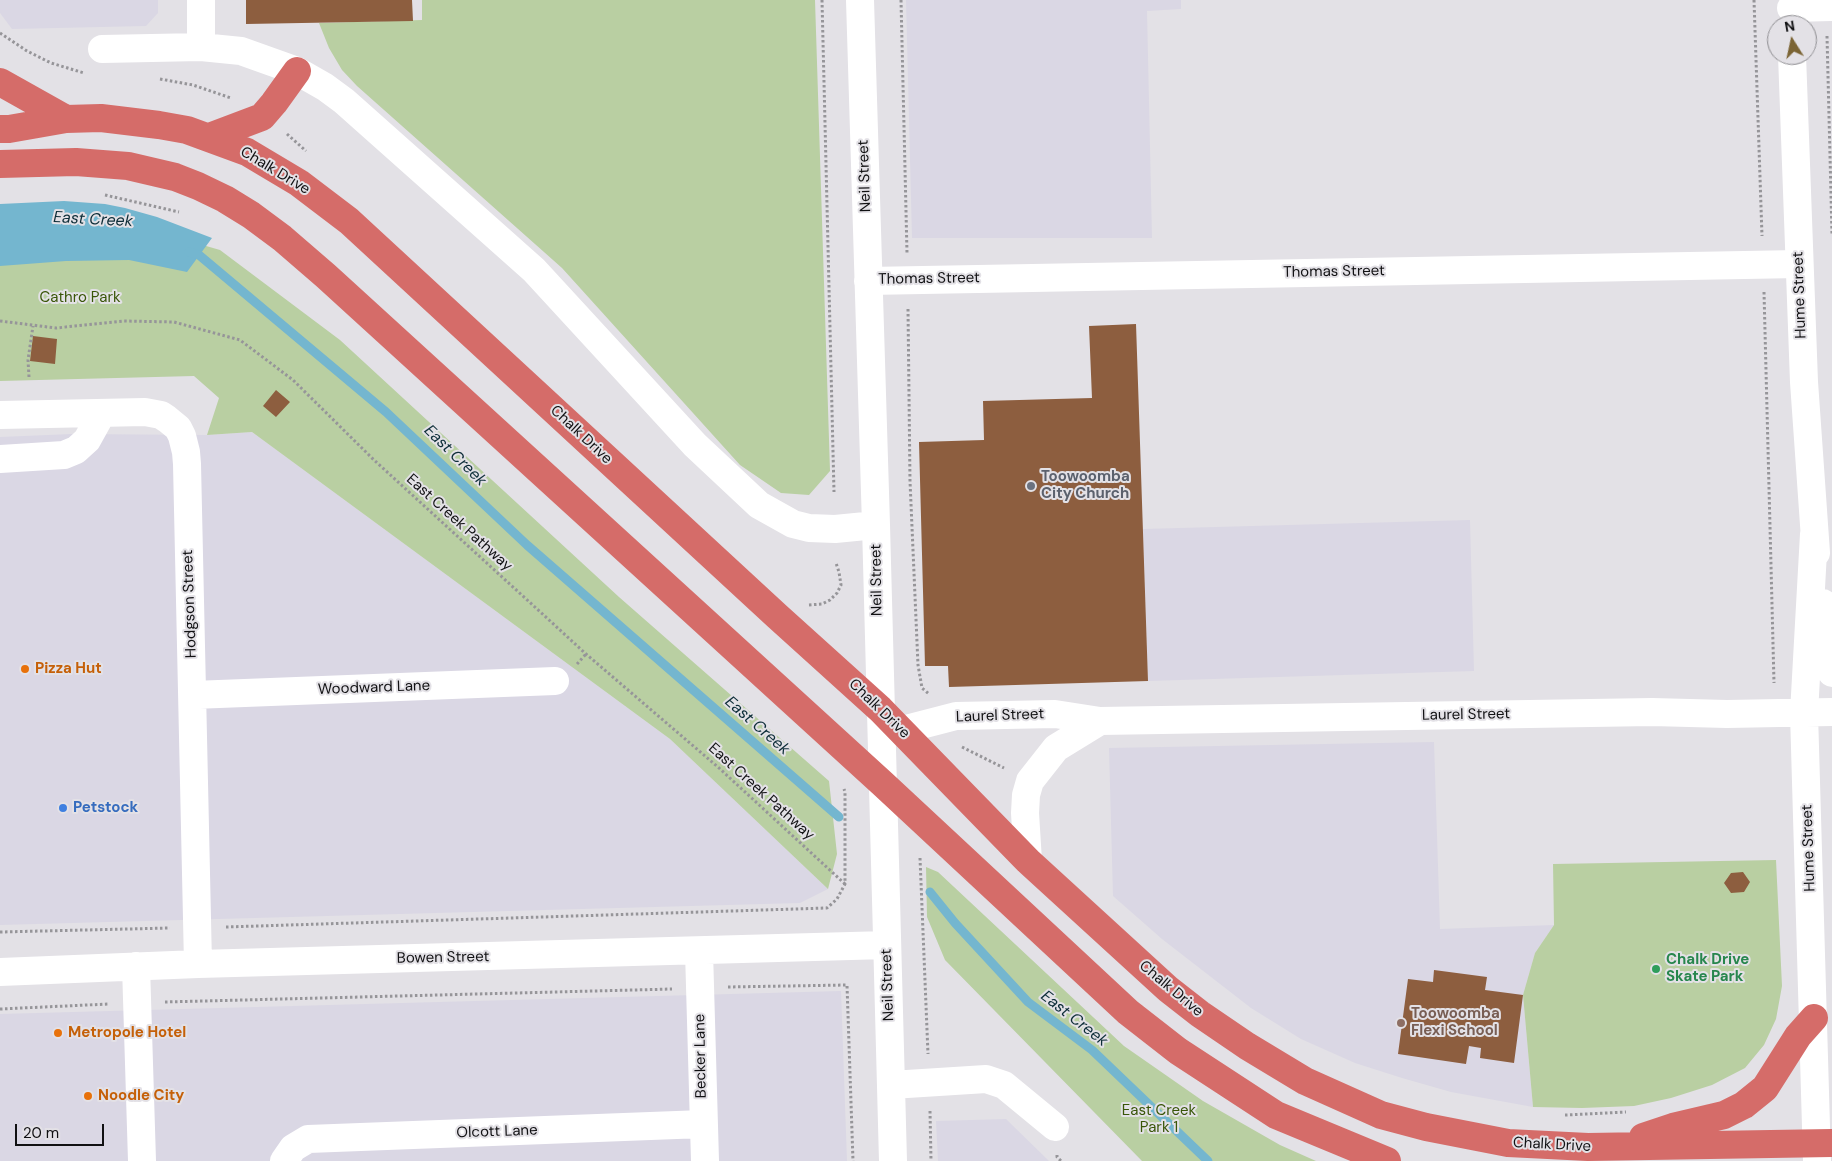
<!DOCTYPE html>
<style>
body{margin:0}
#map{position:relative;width:1832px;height:1161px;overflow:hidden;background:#e3e1e6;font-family:"DM Sans",sans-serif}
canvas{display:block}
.north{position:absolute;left:1767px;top:15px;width:50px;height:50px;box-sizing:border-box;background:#e3e1e6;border:1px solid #8f8e92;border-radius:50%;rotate:350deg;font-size:14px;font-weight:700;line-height:20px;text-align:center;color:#111113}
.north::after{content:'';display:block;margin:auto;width:18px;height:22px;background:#7b6434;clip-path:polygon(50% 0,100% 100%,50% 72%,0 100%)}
.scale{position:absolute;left:15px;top:1124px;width:89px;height:22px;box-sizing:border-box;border:2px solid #111113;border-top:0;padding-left:6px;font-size:15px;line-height:18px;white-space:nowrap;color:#111113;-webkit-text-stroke:4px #e3e1e6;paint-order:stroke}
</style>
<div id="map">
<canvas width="1832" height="1161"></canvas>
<div class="north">N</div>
<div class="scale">20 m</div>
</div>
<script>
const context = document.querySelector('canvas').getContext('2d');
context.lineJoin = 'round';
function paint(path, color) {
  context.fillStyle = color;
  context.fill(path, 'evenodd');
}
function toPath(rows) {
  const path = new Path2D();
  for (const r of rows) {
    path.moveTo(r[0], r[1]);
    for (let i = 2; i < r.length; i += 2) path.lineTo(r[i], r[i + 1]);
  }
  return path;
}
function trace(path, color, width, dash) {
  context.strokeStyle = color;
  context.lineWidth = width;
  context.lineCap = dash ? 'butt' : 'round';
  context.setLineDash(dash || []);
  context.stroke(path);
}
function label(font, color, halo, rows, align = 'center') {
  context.font = font + ' "DM Sans",sans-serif';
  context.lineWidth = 4;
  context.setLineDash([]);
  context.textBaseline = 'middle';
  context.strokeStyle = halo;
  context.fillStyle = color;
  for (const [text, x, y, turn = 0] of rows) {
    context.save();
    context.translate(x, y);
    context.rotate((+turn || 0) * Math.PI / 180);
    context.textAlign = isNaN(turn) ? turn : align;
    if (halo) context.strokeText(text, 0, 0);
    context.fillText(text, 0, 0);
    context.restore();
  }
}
paint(toPath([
 [0,0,158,0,158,13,146,26,12,29,0,13],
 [906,0,1181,0,1181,9,1147,11,1152,238,912,238],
 [252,432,670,739,828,889,800,903,0,925,0,437,72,434,207,435],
 [1470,520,1474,671,1148,681,1143,529],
 [1434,742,1440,929,1554,925,1535,953,1523,995,1533,1107,1451,1092,1402,1078,1355,1063,1301,1039,1251,1008,1162,939,1113,896,1109,748],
 [841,991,847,1161,0,1161,0,1014],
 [1006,1119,1049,1161,938,1161,936,1121]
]), '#dad7e4');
paint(toPath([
 [422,0,815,0,830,471,809,495,781,493,740,465,562,268,357,86,342,70,329,48,319,23,422,20],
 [0,213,116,220,220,250,340,340,619,597,829,781,837,854,828,889,670,739,252,432,207,435,219,398,194,376,0,381],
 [1776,860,1782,986,1776,1019,1764,1045,1745,1068,1712,1085,1671,1098,1634,1106,1582,1108,1533,1107,1523,995,1535,953,1554,925,1553,864],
 [926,867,938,872,1124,1046,1203,1101,1280,1145,1316,1161,1142,1161,945,960,927,917]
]), '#b9cfa2');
paint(toPath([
 [64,201,105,204,125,208,157,217,212,238,187,272,129,260,66,261,0,266,0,204]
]), '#74b6cf');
trace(toPath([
 [189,252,199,255,386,412,527,545,839,817],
 [930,892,955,923,1028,1002,1092,1050,1208,1161]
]), '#74b6cf', 9);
paint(toPath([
 [246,0,412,0,413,21,246,24],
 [1136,324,1148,681,949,687,948,666,925,666,919,442,984,440,983,401,1092,398,1089,326],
 [33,336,57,339,55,364,30,361],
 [276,390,290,402,276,417,263,406],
 [1743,872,1750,882,1744,892,1731,893,1724,883,1731,873],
 [1434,970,1487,977,1485,990,1523,995,1514,1063,1480,1058,1481,1048,1469,1046,1466,1064,1398,1054,1408,979,1433,982]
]), '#8d5e3f');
trace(toPath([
 [822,0,834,492],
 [901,0,907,253],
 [1754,0,1762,236],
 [0,33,27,51,51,63,84,73],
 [1827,36,1832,235],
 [160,79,193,85,231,98],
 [287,134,306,151],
 [105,195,179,212],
 [1764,292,1774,683],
 [908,309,910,481,918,665,922,688,929,694],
 [0,321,56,328,124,321,174,322,240,340,293,380,374,460,548,619,586,654,719,768,845,884],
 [29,377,28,360,33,326],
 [809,605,822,604,830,600,837,593,841,585,839,572,836,563],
 [577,664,586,654],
 [962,747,1004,768],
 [920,858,928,1054],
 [226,927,827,908,837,899,845,884,845,792,844,789],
 [0,932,170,928],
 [728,987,847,985,853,1161],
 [165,1002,672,989],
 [0,1009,109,1004],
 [930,1111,931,1161],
 [1565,1115,1626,1112],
 [1057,1155,1057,1157,1061,1161]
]), '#969599', 3, [2.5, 2.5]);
trace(toPath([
 [201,0,201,47],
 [860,0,876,525,893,1161],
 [1791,8,1832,7],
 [102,49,201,47,241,51,297,71,325,87,344,101,534,270,695,445,759,505,793,524,809,528,835,529,876,525],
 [1792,55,1804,382,1816,553],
 [868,281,1799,264],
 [0,415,145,412,161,415,167,419,178,428,182,436,186,452,187,464,198,964],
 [0,459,64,455,76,450,87,440,102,413],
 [1814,534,1804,713,1817,1161],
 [1823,603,1832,673],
 [193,695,555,681],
 [902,730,956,716,1055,714,1100,721,1652,712,1727,714,1832,712],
 [1028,861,1025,813,1026,795,1030,781,1056,748,1100,721],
 [699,951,705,1161],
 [136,966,142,1161],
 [0,972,198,964,887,945],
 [891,1085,986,1079,1004,1085,1055,1127],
 [284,1161,293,1148,308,1139,703,1124]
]), '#fff', 28);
trace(toPath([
 [0,82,66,119],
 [0,129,9,129,66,119,101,118,159,125,187,130,247,152,299,183,349,221,777,616,880,709,1028,861,1168,989,1200,1014,1247,1046,1305,1081,1381,1115,1426,1127,1508,1143,1588,1147,1832,1143],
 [209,137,262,117,274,103,297,71],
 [0,164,76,162,128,166,175,177,198,186,225,199,251,215,282,238,326,276,883,784,1128,1012,1178,1051,1276,1115,1387,1161],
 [1643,1137,1673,1127,1724,1115,1744,1105,1765,1088,1798,1036,1814,1018]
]), '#d56c69', 28);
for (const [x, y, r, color] of [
 [1031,486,5,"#6b7280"],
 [25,669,5,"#e8710a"],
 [63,808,5,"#3f7fe0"],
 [1656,969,5,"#2e9e5b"],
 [1401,1023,5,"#8d6e63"],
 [58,1033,5,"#e8710a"],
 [88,1096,5,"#e8710a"]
]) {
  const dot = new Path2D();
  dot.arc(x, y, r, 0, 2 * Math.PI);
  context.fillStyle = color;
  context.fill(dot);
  trace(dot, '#e3e1e6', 2);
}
label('15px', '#111113', '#e3e1e6', [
 ["Chalk Drive",275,171,31],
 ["Neil Street",865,176,-92],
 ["Thomas Street",1334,272,-1],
 ["Thomas Street",929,279,-1],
 ["Hume Street",1800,295,-92],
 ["Chalk Drive",581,435,43],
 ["East Creek Pathway",459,523,42],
 ["Neil Street",877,580,-91],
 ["Hodgson Street",190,604,-92],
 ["Woodward Lane",374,688,-2],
 ["Chalk Drive",879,709,44],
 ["Laurel Street",1466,715,-1],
 ["Laurel Street",1000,716,-2],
 ["East Creek Pathway",761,792,42],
 ["Hume Street",1809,848,-92],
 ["Bowen Street",443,958,-1],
 ["Neil Street",888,985,-92],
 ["Chalk Drive",1171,989,40],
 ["Becker Lane",701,1056,-91],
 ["Olcott Lane",497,1132,-2],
 ["Chalk Drive",1552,1145,3]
]);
label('15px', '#395608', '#e3e1e6', [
 ["Cathro Park",80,298],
 ["East Creek",1159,1111],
 ["Park 1",1159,1128]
]);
label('bold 15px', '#5b616d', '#e3e1e6', [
 ["Toowoomba",1041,477],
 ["City Church",1041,494]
], 'left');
label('bold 15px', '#c56008', '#e3e1e6', [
 ["Pizza Hut",35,669],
 ["Metropole Hotel",68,1033],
 ["Noodle City",98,1096]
], 'left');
label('bold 15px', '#366cbe', '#e3e1e6', [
 ["Petstock",73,808]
], 'left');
label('bold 15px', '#27864d', '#e3e1e6', [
 ["Chalk Drive",1666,960],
 ["Skate Park",1666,977]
], 'left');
label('bold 15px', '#785e54', '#e3e1e6', [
 ["Toowoomba",1411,1014],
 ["Flexi School",1411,1031]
], 'left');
label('italic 16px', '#0d2d38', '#e3e1e6', [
 ["East Creek",93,220,3],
 ["East Creek",455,456,44],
 ["East Creek",757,726,41],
 ["East Creek",1074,1019,38]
]);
</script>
